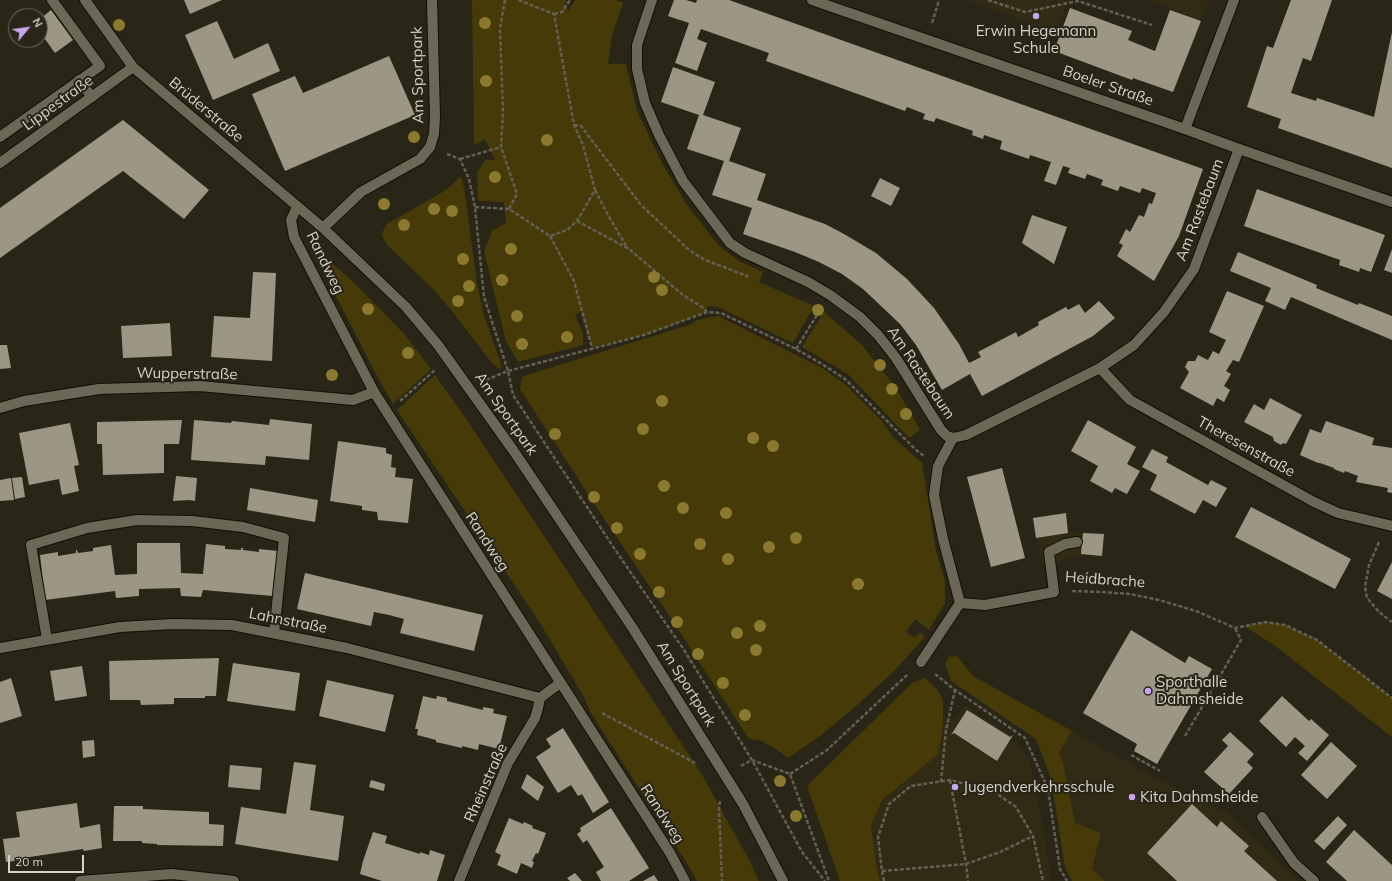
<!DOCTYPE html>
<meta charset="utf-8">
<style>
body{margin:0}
#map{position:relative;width:1392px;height:881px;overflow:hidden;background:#2a2617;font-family:Mulish,sans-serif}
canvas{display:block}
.north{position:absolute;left:8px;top:8px;width:40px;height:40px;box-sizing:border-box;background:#2a2617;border:1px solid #6e6b5e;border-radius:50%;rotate:61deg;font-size:11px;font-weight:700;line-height:16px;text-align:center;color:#d5d2c9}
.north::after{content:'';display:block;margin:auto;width:14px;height:18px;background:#c8a6ef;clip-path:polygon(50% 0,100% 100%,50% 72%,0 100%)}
.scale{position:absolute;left:8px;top:855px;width:76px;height:18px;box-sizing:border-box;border:2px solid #d5d2c9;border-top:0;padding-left:5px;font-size:12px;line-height:14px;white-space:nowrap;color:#d5d2c9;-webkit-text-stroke:3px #2a2617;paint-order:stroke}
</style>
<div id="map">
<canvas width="1392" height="881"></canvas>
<div class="north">N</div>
<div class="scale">20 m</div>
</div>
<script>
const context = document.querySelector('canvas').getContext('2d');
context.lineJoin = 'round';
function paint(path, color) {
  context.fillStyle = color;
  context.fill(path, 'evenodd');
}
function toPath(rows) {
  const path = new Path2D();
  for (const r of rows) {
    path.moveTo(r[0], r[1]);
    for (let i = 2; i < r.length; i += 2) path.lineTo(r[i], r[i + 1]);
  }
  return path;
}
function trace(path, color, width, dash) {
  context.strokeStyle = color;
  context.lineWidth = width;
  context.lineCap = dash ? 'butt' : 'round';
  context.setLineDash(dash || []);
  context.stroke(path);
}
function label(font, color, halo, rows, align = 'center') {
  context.font = font + ' Mulish,sans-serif';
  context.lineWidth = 4;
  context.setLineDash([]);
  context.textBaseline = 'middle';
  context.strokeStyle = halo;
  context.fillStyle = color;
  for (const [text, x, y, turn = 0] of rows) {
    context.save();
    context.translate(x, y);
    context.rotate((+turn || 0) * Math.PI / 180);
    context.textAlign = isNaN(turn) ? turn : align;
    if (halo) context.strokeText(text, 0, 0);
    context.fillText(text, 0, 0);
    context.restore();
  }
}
paint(toPath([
 [965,0,1068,0,1056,33],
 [1148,0,1209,0,1201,20],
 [1066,513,1068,533,1104,534,1102,556,1076,555,1062,562,1043,566,1033,518],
 [966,706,1011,736,1029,759,1043,826,1051,881,880,881,876,864,871,825,899,744,940,712,953,721],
 [1072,731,1158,779,1228,814,1299,881,1105,881,1092,870,1101,833,1075,823,1063,763,1059,753]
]), '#312b15');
paint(toPath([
 [472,0,566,0,568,12,575,0,615,0,623,3,612,35,608,64,626,64,637,111,663,165,687,205,719,246,739,261,763,272,759,282,814,306,793,343,718,307,707,306,707,312,644,335,592,348,581,312,575,315,583,334,583,345,518,362,506,341,484,251,492,231,506,223,504,202,478,201,477,173,485,160,495,160,485,139,474,145],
 [459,177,462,178,465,194,477,283,483,312,502,367,499,369,492,363,452,311,434,290,387,245,384,240,382,235,383,231,387,224,441,193,451,186],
 [317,251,348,277,377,306,405,335,431,369,393,404,376,374,319,263,314,253],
 [824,312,861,344,896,388,920,430,909,438,848,374,802,347],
 [718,316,822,368,847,386,881,420,894,438,922,463,936,551,945,581,945,603,929,630,915,619,906,632,915,638,920,632,925,637,918,645,893,672,855,707,820,736,788,758,773,747,759,740,749,739,663,606,599,511,520,389,522,377,527,375,692,324,697,320],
 [435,375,467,420,701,773,748,858,759,881,697,881,685,860,591,713,584,697,540,623,397,410],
 [1265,622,1285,625,1317,640,1392,698,1392,737,1274,645,1244,626],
 [957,656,973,676,1072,731,1059,753,1063,763,1075,823,1101,833,1092,869,1105,881,1072,881,1065,867,1051,778,1036,739,951,681,945,663,949,657],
 [925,678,937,689,943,700,943,727,938,754,882,800,871,825,876,864,880,881,840,881,807,786,912,683]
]), '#463b08');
paint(toPath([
 [184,0,222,0,190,14],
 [674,0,686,0,696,3,697,0,729,0,1203,169,1179,236,1154,281,1117,256,1123,245,1119,243,1126,229,1130,232,1139,215,1144,217,1149,203,1152,204,1156,193,1142,188,1140,193,1120,186,1118,191,1101,185,1103,180,1087,174,1085,179,1068,173,1070,168,1063,166,1056,185,1044,181,1051,162,1030,155,1029,159,1000,149,1002,141,984,135,983,139,972,135,973,131,936,118,934,122,923,119,925,114,907,107,905,111,766,61,769,53,701,29,697,39,707,43,697,71,675,63,689,23,668,16],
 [1291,0,1332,0,1311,61,1303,58,1291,93,1316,101,1317,98,1374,117,1392,32,1392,168,1278,128,1281,119,1247,107,1267,46,1273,48],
 [1070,8,1132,31,1128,40,1155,51,1170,10,1201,21,1173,92,1133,78,1132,80,1054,51],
 [51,10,73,40,55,53,40,32,40,19],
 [217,21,234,59,268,43,280,71,213,100,185,35],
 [389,56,415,115,285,171,252,94,295,76,303,93],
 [673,67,715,82,703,115,741,128,729,161,766,174,757,200,825,224,844,234,876,253,907,279,934,308,959,344,969,363,981,357,978,352,1016,332,1018,337,1039,325,1038,322,1066,307,1068,310,1079,304,1085,313,1099,301,1115,318,1093,336,982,396,970,374,942,390,916,345,900,324,863,289,842,274,819,262,795,252,743,234,752,208,712,195,724,161,687,149,699,115,661,102],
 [123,120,209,190,184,219,123,171,0,258,0,208],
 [880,178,900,188,891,206,871,196],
 [1257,189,1385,235,1371,272,1360,268,1359,272,1339,265,1340,260,1244,226],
 [1032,215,1067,227,1054,264,1022,243],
 [1392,249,1392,273,1384,270],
 [1238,252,1317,285,1316,288,1358,305,1359,303,1392,316,1392,340,1291,297,1285,310,1265,301,1271,288,1230,271],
 [253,272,276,273,272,361,211,357,214,316,250,318],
 [1227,291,1264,306,1239,362,1233,360,1226,371,1231,374,1224,386,1230,390,1224,402,1217,398,1213,406,1180,388,1189,372,1185,367,1188,361,1195,361,1198,355,1208,360,1213,351,1219,354,1226,340,1209,332],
 [170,323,172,356,123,358,121,326],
 [0,345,7,345,11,368,0,369],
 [1270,398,1302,415,1286,444,1283,443,1281,445,1274,441,1273,437,1244,422,1254,404,1264,410],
 [270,419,312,424,309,460,266,456,265,465,191,460,194,420,231,423,232,421,269,425],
 [182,420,179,444,164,444,164,473,103,475,102,444,97,444,97,422],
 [1088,420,1136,447,1127,464,1140,471,1127,494,1115,488,1112,493,1090,481,1098,466,1071,451],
 [1326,421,1374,438,1372,445,1392,448,1392,493,1387,492,1388,488,1356,482,1358,476,1345,471,1344,473,1334,469,1334,468,1320,463,1318,463,1300,455,1310,429,1321,433],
 [70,423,79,465,74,466,79,491,62,495,59,479,29,485,19,433],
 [338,441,386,448,386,453,392,455,391,467,396,468,395,477,413,479,408,523,378,520,377,512,362,510,362,506,330,501],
 [1152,449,1168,457,1166,462,1208,485,1211,480,1227,488,1216,507,1203,500,1195,514,1150,490,1157,475,1142,467],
 [1002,468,1025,558,991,567,967,477],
 [176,476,197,478,195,501,189,500,173,501],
 [22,477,25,497,15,499,12,478],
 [11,478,14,500,0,501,0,480],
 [250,488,318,500,315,522,247,510],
 [1251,507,1351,559,1335,589,1235,537],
 [1066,513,1068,533,1036,538,1033,518],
 [1083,533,1104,534,1102,556,1081,554],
 [137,543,180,543,181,573,203,574,206,544,225,546,225,549,241,550,241,548,243,548,243,550,259,552,259,549,278,551,273,596,203,590,201,597,181,596,180,588,139,589,139,596,116,598,115,591,45,600,40,555,58,552,58,556,76,553,76,550,77,550,78,553,93,551,93,548,111,545,115,575,137,574],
 [1392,562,1392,599,1377,591],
 [305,573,483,615,474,651,400,633,404,619,389,615,374,612,371,626,297,609],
 [1131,630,1185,663,1189,656,1212,669,1157,764,1134,751,1137,744,1083,713],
 [219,658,216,696,205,696,205,698,174,698,174,704,141,705,140,700,110,700,109,661],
 [233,663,300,673,295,711,227,701],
 [82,666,87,696,55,701,50,671],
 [11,678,22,716,0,723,0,682],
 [327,680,394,695,385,732,319,716],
 [423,696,436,699,437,696,447,698,447,701,483,710,483,707,494,709,493,713,507,716,499,749,479,744,478,750,462,746,462,748,436,742,436,740,417,735,418,729,415,729],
 [1282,696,1309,721,1311,719,1329,735,1307,761,1298,753,1305,746,1295,737,1286,747,1259,721],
 [967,710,1010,737,1013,735,997,761,954,733,951,735],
 [563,728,609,802,593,813,582,794,578,796,571,785,558,793,536,757,551,747,546,739],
 [1230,732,1254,754,1247,762,1253,768,1229,794,1204,772,1228,746,1222,740],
 [94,740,95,756,83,758,82,741],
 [1331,742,1357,766,1327,799,1301,775],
 [294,762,316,765,310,810,344,816,338,861,235,844,241,807,286,814],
 [230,765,262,768,260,790,228,787],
 [527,774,544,787,538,801,521,788],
 [371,780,385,784,384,791,369,787],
 [77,803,80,828,100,824,102,848,84,851,83,849,23,858,23,860,6,862,3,839,20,837,16,812],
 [1192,804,1217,827,1221,821,1249,846,1244,851,1277,881,1177,881,1147,853],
 [114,806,143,806,143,809,209,812,209,824,224,825,223,846,157,845,157,844,142,843,142,841,113,841],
 [611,808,649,868,629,881,601,881,596,872,604,867,587,840,583,843,577,834,581,831,580,828],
 [1338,816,1347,825,1324,850,1314,841],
 [509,818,523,824,524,822,533,826,532,828,546,833,538,854,536,853,532,861,534,862,532,868,521,863,517,874,497,865,501,855,495,852],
 [1354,830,1392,865,1392,881,1347,881,1326,862],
 [373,832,387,836,385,843,420,854,420,852,429,855,430,850,445,855,437,881,382,881,360,874,363,861],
 [575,873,582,881,570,881,567,878],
 [654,875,658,881,643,881]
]), '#9c9785');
const service = toPath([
 [79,80,92,97],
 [953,438,938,466,934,495,943,539,960,603],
 [960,603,985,605,1054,592,1049,552,1065,544,1077,542],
 [47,639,31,545,87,528,137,520,192,521,243,527,284,538,274,633],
 [921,662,960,603]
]);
const pedestrian = toPath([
 [0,137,100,66,52,0]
]);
const minor = toPath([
 [85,0,133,67,323,228,406,307,438,345,513,450,632,627,743,804,783,881],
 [652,0,637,45,637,69,645,103,659,135,683,181,730,243,745,253,808,282,830,295,860,317,878,335,896,358,941,430,947,436,953,438,966,435,1100,368,1134,345,1164,312,1194,269,1239,149],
 [1185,129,1234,0],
 [0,163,133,67],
 [297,207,291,220,294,237,374,392,670,853,685,881],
 [323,228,361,192,420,159,430,147,434,134,435,117,432,0],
 [1100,368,1130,400,1314,502,1338,513,1392,526],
 [0,408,24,401,99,389,200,386,353,400,374,392],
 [0,648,120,627,173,624,232,625,347,648,540,698,560,683],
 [1262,817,1294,863,1314,881],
 [80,881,172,874,234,881],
 [459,881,508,763,535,718,538,708,540,698]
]);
const tertiary = toPath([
 [812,0,1185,129,1239,149,1392,202]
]);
trace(service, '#130f03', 12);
trace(pedestrian, '#130f03', 12);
trace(minor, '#130f03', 12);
trace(tertiary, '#130f03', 12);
trace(toPath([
 [505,0,500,28,503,112,501,147,517,194,509,209],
 [988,0,1025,12,1078,1,1152,25],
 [554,14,562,12,570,0],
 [932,23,939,0],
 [574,125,581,126,641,205,689,250,705,260,747,276,748,275],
 [447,154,460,159,469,179,475,207,484,297,508,371,513,395,616,551,684,650,752,760,802,852,825,881],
 [460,159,501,147],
 [595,190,608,215,628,249],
 [475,207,509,209,550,236,567,230,577,221,595,190,583,145,574,125,554,14,518,0],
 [577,221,629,249,683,295,702,307,707,312],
 [550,236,574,281,592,348],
 [796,349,820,310],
 [486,380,508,371,644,335,707,312,721,313,796,349,822,364,845,379,915,449,924,456],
 [400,401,435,370],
 [1379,542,1369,565,1365,587,1367,598,1379,612,1392,622],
 [1072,591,1101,592,1130,594,1159,600,1196,611,1235,628,1265,622,1285,625,1317,640,1392,698],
 [935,674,955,690,1025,738,1048,789,1060,869,1067,881],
 [602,713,695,763],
 [1185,736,1241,640,1235,628],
 [1131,755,1160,771],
 [741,766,752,760,790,774,829,881],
 [790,774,827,750,908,674],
 [950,780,966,864,968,881],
 [941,782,946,730,955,690],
 [720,801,719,809,722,881],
 [882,871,966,864,1000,852,1033,836],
 [884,881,882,871,878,837,889,804,911,786,950,780,993,791,1016,807,1033,836,1043,881]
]), '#636053', 2.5, [4, 2]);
trace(service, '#6c6857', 10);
trace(pedestrian, '#6c6857', 10);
trace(minor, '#6c6857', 10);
trace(tertiary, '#6c6857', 10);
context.fillStyle = '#8b792f';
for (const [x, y] of [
 [485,23],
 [119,25],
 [486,81],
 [414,137],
 [547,140],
 [495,177],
 [384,204],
 [434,209],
 [452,211],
 [404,225],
 [511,249],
 [463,259],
 [654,277],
 [502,280],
 [469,286],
 [662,290],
 [458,301],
 [368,309],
 [818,310],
 [517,316],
 [567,337],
 [522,344],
 [408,353],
 [880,365],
 [332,375],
 [892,389],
 [662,401],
 [906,414],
 [643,429],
 [555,434],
 [753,438],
 [773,446],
 [664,486],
 [594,497],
 [683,508],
 [726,513],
 [617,528],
 [796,538],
 [700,544],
 [769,547],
 [640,554],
 [728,559],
 [858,584],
 [659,592],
 [677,622],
 [760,626],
 [737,633],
 [756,650],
 [698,654],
 [723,683],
 [745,715],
 [780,781],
 [796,816]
]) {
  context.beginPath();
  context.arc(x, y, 6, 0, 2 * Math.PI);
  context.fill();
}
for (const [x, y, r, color] of [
 [1036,16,4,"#c8a6ef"],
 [1148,691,4,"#c8a6ef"],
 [955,787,4,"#c8a6ef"],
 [1132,797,4,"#c8a6ef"]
]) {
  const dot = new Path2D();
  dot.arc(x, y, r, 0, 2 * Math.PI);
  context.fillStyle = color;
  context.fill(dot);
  trace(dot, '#2a2617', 1.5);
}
label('15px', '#d5d2c9', '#2a2617', [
 ["Erwin Hegemann",1036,31,"center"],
 ["Schule",1036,48,"center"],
 ["Sporthalle",1156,682],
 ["Dahmsheide",1156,699],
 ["Jugendverkehrsschule",963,787],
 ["Kita Dahmsheide",1140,797]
], 'left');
label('15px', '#d5d2c9', '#2a2617', [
 ["Am Sportpark",418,75,-91],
 ["Boeler Straße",1108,86,19],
 ["Lippestraße",58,103,-36],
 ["Brüderstraße",206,110,40],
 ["Am Rastebaum",1200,210,-69],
 ["Randweg",325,263,64],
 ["Am Rastebaum",921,373,56],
 ["Wupperstraße",187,374,1],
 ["Am Sportpark",506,414,55],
 ["Theresenstraße",1246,447,29],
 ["Randweg",487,542,57],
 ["Heidbrache",1105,580,4],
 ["Lahnstraße",288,621,11],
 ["Am Sportpark",686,684,58],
 ["Rheinstraße",486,783,-66],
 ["Randweg",662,814,57]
]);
</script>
